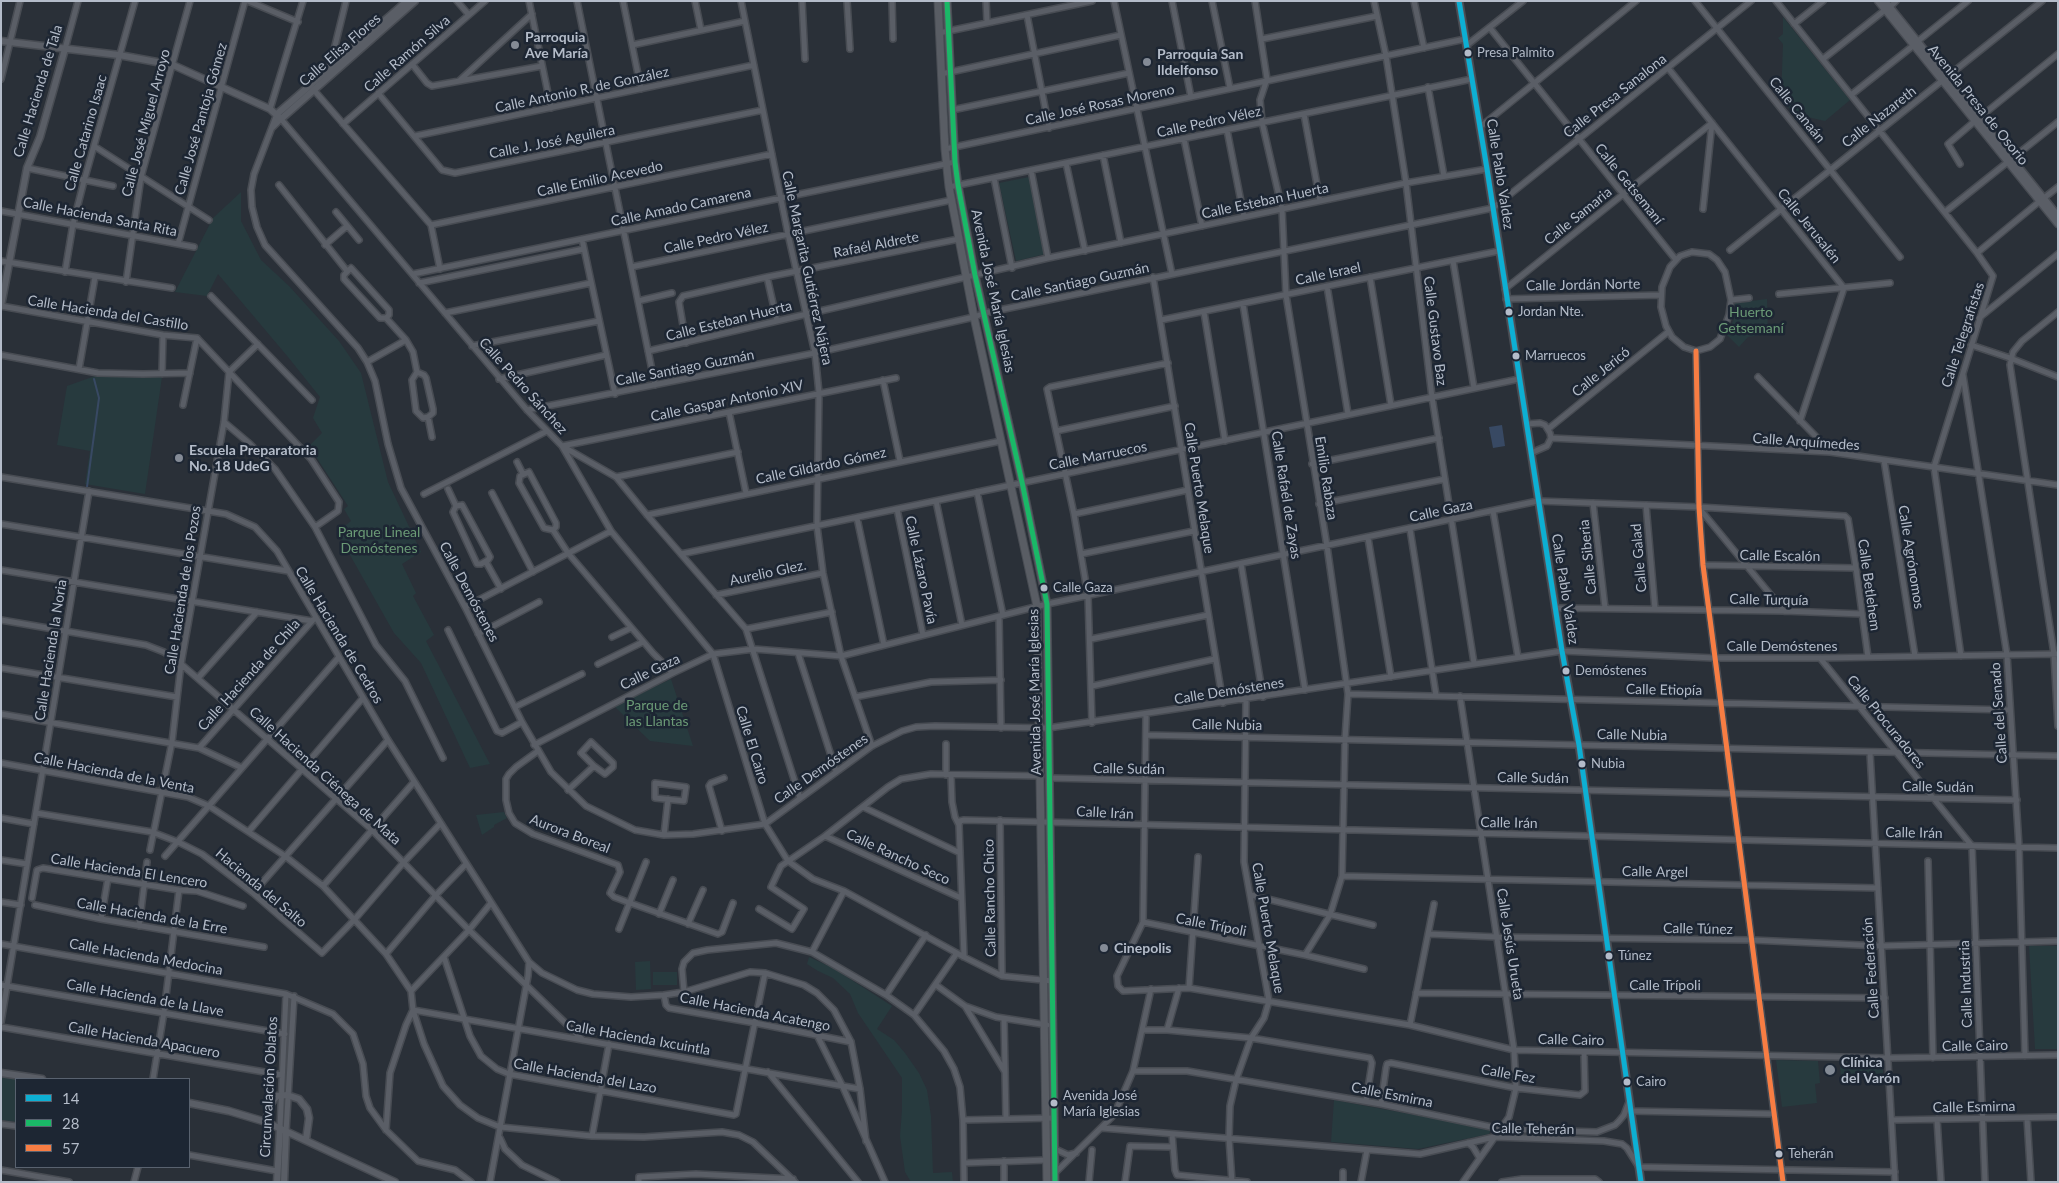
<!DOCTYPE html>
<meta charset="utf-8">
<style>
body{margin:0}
#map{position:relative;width:2059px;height:1183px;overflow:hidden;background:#2a3038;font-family:Lato,sans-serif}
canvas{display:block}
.frame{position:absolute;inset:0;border:2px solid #b4bcc9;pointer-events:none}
.legend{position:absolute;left:15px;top:1078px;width:175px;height:90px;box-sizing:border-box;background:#1d2633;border:1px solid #59626f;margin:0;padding:6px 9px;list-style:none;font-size:15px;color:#b4bcc9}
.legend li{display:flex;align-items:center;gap:10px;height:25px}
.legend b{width:25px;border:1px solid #59626f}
</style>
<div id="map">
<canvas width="2059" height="1183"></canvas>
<div class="frame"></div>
<ul class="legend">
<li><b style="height:6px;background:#0dafd3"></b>14</li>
<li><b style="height:6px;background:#1ab867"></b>28</li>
<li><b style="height:6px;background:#f77d43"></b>57</li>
</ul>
</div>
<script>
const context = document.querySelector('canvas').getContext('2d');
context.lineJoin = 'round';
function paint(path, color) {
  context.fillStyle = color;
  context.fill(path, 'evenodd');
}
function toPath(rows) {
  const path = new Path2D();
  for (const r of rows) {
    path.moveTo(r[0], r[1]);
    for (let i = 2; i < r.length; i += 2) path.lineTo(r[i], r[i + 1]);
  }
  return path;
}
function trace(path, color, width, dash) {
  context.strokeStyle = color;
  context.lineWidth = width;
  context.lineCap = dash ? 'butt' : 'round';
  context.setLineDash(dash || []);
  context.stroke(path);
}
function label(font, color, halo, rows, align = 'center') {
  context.font = font + ' Lato,sans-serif';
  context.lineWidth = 5;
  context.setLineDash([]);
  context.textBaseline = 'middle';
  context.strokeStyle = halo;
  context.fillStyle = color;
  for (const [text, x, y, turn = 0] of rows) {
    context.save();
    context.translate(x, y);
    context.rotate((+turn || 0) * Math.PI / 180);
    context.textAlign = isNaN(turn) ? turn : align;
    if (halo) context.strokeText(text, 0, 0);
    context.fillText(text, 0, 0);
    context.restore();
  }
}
paint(toPath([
 [1783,17,1850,100,1825,121,1794,114,1781,98,1783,44,1778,38,1783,34],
 [1029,177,1045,254,1016,261,999,183],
 [241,192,241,221,261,260,289,286,339,341,361,373,388,482,421,552,402,564,416,593,413,596,434,635,426,641,490,764,470,768,421,663,394,633,337,532,351,521,344,509,348,506,309,446,322,433,313,418,320,397,288,357,218,274,207,296,175,292,213,218],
 [1767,299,1768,334,1748,337,1739,347,1727,335,1734,319,1735,303],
 [95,376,162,377,145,494,85,484,90,451,57,445,67,386],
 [671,679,693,746,650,741,614,706],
 [504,812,507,818,494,825,494,827,482,835,476,815],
 [2029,946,2058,946,2058,1049,2035,1049],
 [809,957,833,968,892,1006,877,1029,894,1040,905,1053,919,1073,927,1090,931,1116,933,1173,952,1172,953,1182,911,1182,905,1172,900,1136,902,1110,902,1078,858,1013,850,994,833,978,818,971,807,964],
 [650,961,651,989,636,990,635,962],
 [653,972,677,972,677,985,653,985],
 [1776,1060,1818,1061,1820,1083,1815,1084,1817,1103,1782,1107],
 [1840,1062,1883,1063,1883,1073,1841,1080],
 [1,1077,19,1079,16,1079,16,1122,1,1120],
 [1334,1100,1491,1129,1489,1134,1418,1149,1331,1142]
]), '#273a3e');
paint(toPath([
 [1502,425,1505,446,1493,448,1489,427]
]), '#384963');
trace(toPath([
 [87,487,99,398,94,379]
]), '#384963', 2);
const minor = toPath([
 [248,1,298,22],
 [457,1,469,15],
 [529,1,551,108],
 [577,1,655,385],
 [623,1,641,89],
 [695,1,701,30],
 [741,1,788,234,815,353,819,393,817,526,823,573,841,656,872,746],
 [802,1,805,59],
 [847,1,850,49],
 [892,1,893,39],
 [986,1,987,22],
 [1114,1,1172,274],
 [1172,1,1191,97],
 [1212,1,1230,88],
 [1255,1,1267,79,1260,100,1262,122,1282,209,1286,295,1327,546,1348,694,1345,739,1342,876,1330,915,1305,955],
 [1374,1,1386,56,1406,183,1432,397,1474,663],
 [1414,1,1424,48],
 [1695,1,1900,257],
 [1776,1,1977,253,1993,276,1934,467,1961,656],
 [1890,7,1896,1],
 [1027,15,1049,128],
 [1794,24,1823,1],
 [1490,28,1676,260],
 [939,33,1092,1],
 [1262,39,1377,16],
 [1918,41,1968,1],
 [632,45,745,21],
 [1467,45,1523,1],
 [65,49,78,1],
 [1823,59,1885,10],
 [412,64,427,83,432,86,542,66],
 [1668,68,1844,288,1800,421],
 [329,70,346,1],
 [941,74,1121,35],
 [1,79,20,1],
 [459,81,532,14],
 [1428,87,1444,176],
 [313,89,431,225,440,269],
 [378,93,442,170,455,173,763,110],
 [1851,95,1914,45],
 [270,109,303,1],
 [952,110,1129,73],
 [277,114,254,174,251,190,252,207,257,227,265,245,358,348,367,362,375,381,388,444,401,488,465,607,522,722,551,772,586,806,635,830,664,835,693,834,765,824,872,746,902,731,916,727,935,726,1048,728,1562,651,1714,658,1820,658,2058,654],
 [1304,114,1320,201],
 [1979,118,2058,54],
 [343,124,485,1],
 [1480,127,1636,1],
 [272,128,281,119,527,410,562,446,616,477,647,515,746,629,800,798],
 [1227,130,1244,217],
 [415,136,754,65],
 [1184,139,1202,226],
 [94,146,209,220],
 [945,149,1465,39],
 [1103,155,1121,243],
 [1066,163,1085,251],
 [1960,164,1948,144,1975,121],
 [27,168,113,186],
 [1031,170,1048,258],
 [994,178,1012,268],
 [279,185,347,271],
 [949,187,1472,79],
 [2044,198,2058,187],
 [1703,209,1712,123],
 [1,211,194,247],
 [336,212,359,240],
 [1945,212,2058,122],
 [431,225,772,154],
 [582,239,615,394],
 [178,244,245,1],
 [325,245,347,226],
 [1730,250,2042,1],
 [1692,252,1709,254,1717,260,1725,272,1731,300,1729,315,1720,339,1710,347,1696,351,1684,347,1672,337,1666,326,1661,307,1662,287,1670,267,1680,256,1692,252],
 [1977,253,2040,201],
 [1,261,172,288],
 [1453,261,1474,388],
 [631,267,952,200],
 [351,268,389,310,389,315,386,318,380,318,344,279,344,275,351,268],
 [65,272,73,224,84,181,135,1],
 [413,274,955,162],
 [767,277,777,321],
 [1153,277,1223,703],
 [1370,277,1391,405],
 [126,282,141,177,190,1],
 [419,283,584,249],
 [1327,286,1348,414],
 [1505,289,1712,123],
 [1779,294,1890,283],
 [211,296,312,400],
 [1506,299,1661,295],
 [1731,300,1749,298],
 [638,301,672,293],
 [1243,304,1305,690],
 [1,306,163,335,197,338,311,459,339,502,338,511,315,527],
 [1204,312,1225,441],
 [2058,312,2022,341,2013,352,2010,365,2054,654,2058,726],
 [445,313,591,283],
 [386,318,406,340,413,352,417,372],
 [1979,318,2058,254],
 [1161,320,1499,251],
 [686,343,679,302,683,296,767,277,959,239],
 [1971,345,2010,358,2058,377],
 [472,346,599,321],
 [648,351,1048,258,1406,183,1487,169],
 [1696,351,1699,507,1703,565,1783,1182],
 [1,355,98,373,143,374,190,373],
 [367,362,406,340],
 [79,369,95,277],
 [417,372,424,375,426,378,433,409,433,413,428,417,423,418,416,411,412,380,417,372],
 [162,374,163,335],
 [1963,375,2007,655,2019,847,2025,1056],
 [1758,377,1830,451],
 [896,378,562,446,611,531,713,654,765,824,788,861,813,879,844,891,964,957,1002,976,1052,981],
 [499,379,606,355],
 [883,380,900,461],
 [183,405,197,338],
 [527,410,815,353,974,317,985,313,1493,208,1751,1],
 [729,412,746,493],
 [428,417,432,437],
 [224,422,250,444,275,469,315,527,376,645,405,681,443,758],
 [1527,424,1540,423,1545,425,1550,433,1551,438,1547,446,1531,453],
 [1548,429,1668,332],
 [1056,431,1175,406],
 [1551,438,1830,452,2058,485],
 [1884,460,1915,656],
 [517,462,523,474],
 [1312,464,1439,438],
 [529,472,556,523,556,527,553,530,544,528,519,483,520,476,529,472],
 [1,477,226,514,255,527,277,551,388,740,529,962,542,973,577,990,593,994,631,997,664,995,684,992,750,972,765,973,804,985,817,993,834,1010,851,1042,860,1089,866,1141],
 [616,477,738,452],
 [448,489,456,506],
 [977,492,1003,615],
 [492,493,533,572],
 [424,494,547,431],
 [936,501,962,625],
 [1593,503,1605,608],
 [1319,504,1445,479],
 [462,505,490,557,488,560,481,564,477,564,453,512,456,506,462,505],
 [1646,505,1655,609],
 [1699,508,1784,611],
 [897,509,923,635],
 [1493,511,1518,657],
 [1074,514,1188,490],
 [647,515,1001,441],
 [857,518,884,645],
 [1,524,288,571],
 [1410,529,1436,695],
 [553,530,568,553,653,653,673,673],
 [1368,538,1391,677],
 [681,554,1519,379],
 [1081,554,1194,531],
 [486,562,501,589],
 [1241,564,1263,697],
 [1703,565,1856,568],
 [1,570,312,621],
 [716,595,823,573],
 [465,607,611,531],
 [1555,608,1784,611,1862,614],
 [999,617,1001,728],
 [1,620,146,645,164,652,181,664,371,829,469,930,583,1040],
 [746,629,832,612],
 [448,630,497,731,502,733,522,722],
 [478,634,539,602],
 [612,637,631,628],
 [1091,639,1208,615],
 [798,653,836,771],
 [1820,658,1972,846,1985,1182],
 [598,664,643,642],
 [1,668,177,697],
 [198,678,257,612],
 [1092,686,1215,659],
 [1348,694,2010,710],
 [1460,696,1514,1050,1516,1088,1509,1117,1463,1182],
 [855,697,931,682,1001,680],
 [515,707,582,674],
 [1,714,199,748,242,768],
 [1146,715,1143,922,1117,976,1118,986,1123,991,1189,988,1410,1025,1514,1050,1888,1058,2058,1055],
 [1092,723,1088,596,1074,514,1047,389,1050,387,1168,363],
 [1146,735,2058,756],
 [534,745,673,673,713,654,754,649,841,656,1047,604,1538,501,1699,507,1845,516,1848,519,1856,568,1868,657],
 [199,748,313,620],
 [538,751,516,767,509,774,506,779,506,800,509,813,515,823,533,834,618,865,620,872,610,893,614,897,630,903,718,934,722,932,733,903],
 [1870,753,1895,1182],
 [1,763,188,797,209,806,285,856,323,886,386,954,411,991,413,1010,424,1044,443,1086,460,1105,478,1118,500,1127,592,1136,644,1137,722,1132,739,1135,753,1142,795,1182],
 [946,775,946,744],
 [951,775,952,802,955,817,959,825],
 [1050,778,2017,800],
 [655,783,686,787,684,801,655,798,655,783],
 [568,790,594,766,605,774,613,767,613,763,591,742,581,753,594,766],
 [863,807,960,853],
 [36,813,152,832,178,842,202,854,253,893,322,953,355,919,404,862,440,824],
 [1,818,34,824],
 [1000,820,1002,976],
 [249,831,363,698],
 [722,831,709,786,711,783,724,778],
 [664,835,668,799],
 [825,836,961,898],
 [150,850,172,742,181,664,224,422,229,372,258,344],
 [165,856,339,657],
 [1,860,27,864],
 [1928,861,1933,1058],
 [1342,876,1878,888],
 [323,886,414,782],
 [253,893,388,740],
 [1251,895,1373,925],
 [32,898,37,870,43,868,179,890,197,891,243,906],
 [1,902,21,905],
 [35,905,101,919,264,947],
 [759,909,792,929,804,909,771,887,781,866,825,836,888,787,901,779,931,774,1041,776],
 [659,914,673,880],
 [101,919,108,878],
 [1143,922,1305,955,1364,969],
 [688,924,703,890],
 [139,926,147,862],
 [619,929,646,862],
 [1428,934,1497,937,1752,940,1881,946,2058,941],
 [1,944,286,994,333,1014,353,1034,363,1064,366,1096,370,1108,386,1130,418,1161,455,1170,471,1182],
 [812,952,844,891],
 [386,954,436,895,466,864],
 [444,957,470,1036,481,1056,497,1069,509,1074,734,1115,736,1114,765,973],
 [964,957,959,825,960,821,964,820,2058,848],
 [1,985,285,1034],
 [936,985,965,1006,996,1017,1047,1025],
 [1189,988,1198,857],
 [411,991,469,930,491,903],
 [684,992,682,969,684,962,693,953,707,950,776,943,812,952,886,995,914,1015,944,1051,954,1069,960,1087,963,1120,964,1182],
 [1416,993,1885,998],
 [664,995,666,1005,669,1008,755,1023,851,1042],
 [886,995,926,935],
 [965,1006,1005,1072],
 [914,1015,957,953],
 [1004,1019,1006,1119],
 [1,1022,89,491],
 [1410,1025,1434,904],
 [1,1027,282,1075],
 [1143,1030,1167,1030,1251,1038,1370,1058,1372,1063,1366,1101],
 [1167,1030,1179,988],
 [817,1035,842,1085,885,1182],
 [1133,1071,1187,1071,1381,1104,1501,1129,1597,1132,1615,1125,1619,1121,1624,1115,1629,1102],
 [768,1072,858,1182],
 [153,1079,164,1012,179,890],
 [1381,1104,1386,1068,1387,1064,1391,1063,1516,1088,1580,1095,1585,1091,1584,1052],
 [1631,1111,1774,1114],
 [2027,1118,2031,1182],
 [1937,1119,1941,1182],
 [963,1120,1054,1118],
 [1892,1120,2058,1117],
 [1,1124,16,1126],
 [280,1128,286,994],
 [1102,1128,1420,1154,1494,1137,1604,1141,1622,1144,1627,1148,1639,1167,1895,1172],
 [386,1130,390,1073,406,1025,413,1010,860,1089],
 [286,1132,294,996],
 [1172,1134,1175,1170,1177,1175,1247,1182],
 [592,1136,609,1044],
 [500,1138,505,1149,522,1165,557,1182],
 [1468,1143,1473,1147,1479,1157],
 [1055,1149,1068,1155,1076,1153],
 [189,1155,277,1171],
 [1004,1161,1004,1182],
 [964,1163,1047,1160],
 [1,1170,69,1182],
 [1056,1172,1114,1115,1133,1071,1151,989],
 [134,1182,138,1167],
 [490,1182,528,976,529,962],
 [639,1182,639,1177,696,1174,793,1179],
 [1089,1182,1092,1150],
 [1125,1182,1130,1146,1173,1147],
 [1232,1182,1229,1138,1230,1106,1236,1080,1251,1038,1264,1018,1269,1001,1244,862,1246,700],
 [1343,1182,1343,1172],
 [1361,1182,1367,1150],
 [1502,1182,1522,1179,1595,1179,1599,1182]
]);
const tertiary = toPath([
 [1459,1,1487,169,1562,651,1579,745,1641,1182],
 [1878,1,2058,224],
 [1885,1,2058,216],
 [1,41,119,55,173,65,270,109,281,119,415,1],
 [277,114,407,1],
 [1,306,27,168,40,137,65,49],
 [1,1073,42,1079],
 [189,1103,229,1111,266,1122,395,1182],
 [266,1122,269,1106,277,1096,287,1095,299,1099,307,1109,309,1118,306,1140],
 [277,1182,280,1128],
 [284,1182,286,1132]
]);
const secondary = toPath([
 [938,1,945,149,949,187,974,317,1037,606,1047,1182],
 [947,1,955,162,958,185,975,275,1022,482,1047,604,1055,1182]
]);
trace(minor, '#484c53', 8);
trace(tertiary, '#484c53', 9);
trace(secondary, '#484c53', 9);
trace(minor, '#5a5e66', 5);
trace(tertiary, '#5a5e66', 6);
trace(secondary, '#595d64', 7);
trace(toPath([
 [1459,1,1487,169,1562,651,1579,745,1641,1182]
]), '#0dafd3', 5);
trace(toPath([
 [947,1,955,162,958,185,975,275,1022,482,1047,604,1055,1182]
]), '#1ab867', 5);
trace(toPath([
 [1696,351,1699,507,1703,565,1783,1182]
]), '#f77d43', 5);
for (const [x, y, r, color] of [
 [515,45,5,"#848b96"],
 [1468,53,4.5,"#b4bcc9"],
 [1147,62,5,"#848b96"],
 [1509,312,4.5,"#b4bcc9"],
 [1516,356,4.5,"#b4bcc9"],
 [179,458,5,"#848b96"],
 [1044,588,4.5,"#b4bcc9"],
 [1566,671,4.5,"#b4bcc9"],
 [1582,764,4.5,"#b4bcc9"],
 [1104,948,5,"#848b96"],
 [1609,956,4.5,"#b4bcc9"],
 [1830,1070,6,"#848b96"],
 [1627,1082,4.5,"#b4bcc9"],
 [1054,1103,4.5,"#b4bcc9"],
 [1779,1154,4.5,"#b4bcc9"]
]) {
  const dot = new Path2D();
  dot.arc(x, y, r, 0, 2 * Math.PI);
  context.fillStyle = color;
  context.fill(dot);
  trace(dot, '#1d2633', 2);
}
label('13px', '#b4bcc9', '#1d2633', [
 ["Presa Palmito",1477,53],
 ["Jordan Nte.",1518,312],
 ["Marruecos",1525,356],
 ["Calle Gaza",1053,588],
 ["Demóstenes",1575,671],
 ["Nubia",1591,764],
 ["Túnez",1618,956],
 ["Cairo",1636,1082],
 ["Avenida José",1063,1096],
 ["María Iglesias",1063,1112],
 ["Teherán",1788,1154]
], 'left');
label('bold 14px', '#b4bcc9', '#1d2633', [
 ["Parroquia",525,37],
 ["Ave María",525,53],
 ["Parroquia San",1157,54],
 ["Ildelfonso",1157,70],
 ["Escuela Preparatoria",189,450],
 ["No. 18 UdeG",189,466],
 ["Cinepolis",1114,948],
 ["Clínica",1841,1062],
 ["del Varón",1841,1078]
], 'left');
label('14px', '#b4bcc9', '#1d2633', [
 ["Calle Elisa Flores",340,50,-41],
 ["Calle Ramón Silva",407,54,-41],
 ["Calle Antonio R. de González",582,90,-12],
 ["Calle Hacienda de Tala",38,91,-73],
 ["Calle Presa Sanalona",1615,96,-38],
 ["Calle José Rosas Moreno",1100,105,-12],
 ["Avenida Presa de Osorio",1978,105,51],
 ["Calle Canaán",1797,110,51],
 ["Calle Nazareth",1879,117,-38],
 ["Calle José Pantoja Gómez",201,119,-74],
 ["Calle Pedro Vélez",1209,122,-12],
 ["Calle José Miguel Arroyo",146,123,-75],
 ["Calle Catarino Isaac",86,133,-74],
 ["Calle J. José Aguilera",552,142,-11],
 ["Calle Pablo Valdez",1500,174,81],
 ["Calle Emilio Acevedo",600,179,-12],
 ["Calle Getsemaní",1629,184,51],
 ["Calle Esteban Huerta",1265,201,-12],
 ["Calle Amado Camarena",681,207,-12],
 ["Calle Samaria",1578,216,-39],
 ["Calle Hacienda Santa Rita",100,217,11],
 ["Calle Jerusalén",1809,226,51],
 ["Calle Pedro Vélez",716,238,-12],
 ["Rafaél Aldrete",876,245,-11],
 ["Calle Margarita Gutiérrez Nájera",807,268,78],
 ["Calle Israel",1328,274,-12],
 ["Calle Santiago Guzmán",1080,282,-12],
 ["Calle Jordán Norte",1583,285,-1],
 ["Avenida José María Iglesias",993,291,78],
 ["Calle Hacienda del Castillo",108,313,9],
 ["Calle Esteban Huerta",729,321,-14],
 ["Calle Gustavo Baz",1435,331,83],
 ["Calle Telegrafistas",1963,335,-72],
 ["Calle Santiago Guzmán",685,368,-11],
 ["Calle Jericó",1601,372,-39],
 ["Calle Pedro Sánchez",523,386,48],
 ["Calle Gaspar Antonio XIV",727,401,-12],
 ["Calle Arquímedes",1806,442,4],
 ["Calle Marruecos",1098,456,-11],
 ["Calle Gildardo Gómez",821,466,-12],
 ["Emilio Rabaza",1326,478,81],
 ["Calle Puerto Melaque",1199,488,81],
 ["Calle Rafaél de Zayas",1286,495,81],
 ["Calle Gaza",1441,511,-12],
 ["Calle Escalón",1780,556,1],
 ["Calle Siberia",1588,557,-96],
 ["Calle Agrónomos",1911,557,81],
 ["Calle Galad",1639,558,-95],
 ["Calle Lázaro Pavía",921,570,78],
 ["Aurelio Glez.",768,573,-12],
 ["Calle Betlehem",1869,585,82],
 ["Calle Pablo Valdez",1565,589,81],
 ["Calle Hacienda de los Pozos",183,590,-81],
 ["Calle Demóstenes",469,592,62],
 ["Calle Turquía",1769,600,1],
 ["Calle Hacienda de Cedros",339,635,59],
 ["Calle Demóstenes",1782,646],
 ["Calle Hacienda la Noria",51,650,-81],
 ["Calle Gaza",650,672,-26],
 ["Calle Hacienda de Chila",249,675,-48],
 ["Calle Etiopía",1664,690,1],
 ["Calle Demóstenes",1229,691,-9],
 ["Avenida José María Iglesias",1035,692,-91],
 ["Calle del Senado",1999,713,-94],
 ["Calle Procuradores",1886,722,51],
 ["Calle Nubia",1227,725,1],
 ["Calle Nubia",1632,735,1],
 ["Calle El Cairo",752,745,73],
 ["Calle Demóstenes",821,769,-35],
 ["Calle Sudán",1129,769,1],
 ["Calle Hacienda de la Venta",114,773,11],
 ["Calle Hacienda Ciénega de Mata",325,776,42],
 ["Calle Sudán",1533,778,1],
 ["Calle Sudán",1938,787,1],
 ["Calle Irán",1105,813,3],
 ["Calle Irán",1509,823,1],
 ["Calle Irán",1914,833,1],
 ["Aurora Boreal",570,834,21],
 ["Calle Rancho Seco",898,857,25],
 ["Calle Hacienda El Lencero",129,871,9],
 ["Calle Argel",1655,872,1],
 ["Hacienda del Salto",261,888,40],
 ["Calle Rancho Chico",990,898,-91],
 ["Calle Hacienda de la Erre",152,916,10],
 ["Calle Trípoli",1211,925,11],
 ["Calle Puerto Melaque",1268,928,80],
 ["Calle Túnez",1698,929,1],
 ["Calle Jesús Urueta",1510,944,81],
 ["Calle Hacienda Medocina",146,957,10],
 ["Calle Federación",1871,968,-94],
 ["Calle Industria",1966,984,-92],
 ["Calle Trípoli",1665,985],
 ["Calle Hacienda de la Llave",145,998,10],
 ["Calle Hacienda Acatengo",755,1012,11],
 ["Calle Hacienda Ixcuintla",638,1038,10],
 ["Calle Hacienda Apacuero",144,1040,10],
 ["Calle Cairo",1571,1040,1],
 ["Calle Cairo",1975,1046,-1],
 ["Calle Fez",1508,1074,10],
 ["Calle Hacienda del Lazo",585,1076,10],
 ["Circunvalación Oblatos",269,1087,-87],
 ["Calle Esmirna",1392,1095,11],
 ["Calle Esmirna",1974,1107,-1],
 ["Calle Teherán",1533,1129,1]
]);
label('14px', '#6b9a76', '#1d2633', [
 ["Huerto",1751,312],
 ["Getsemaní",1751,328],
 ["Parque Lineal",379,532],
 ["Demóstenes",379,548],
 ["Parque de",657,705],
 ["las Llantas",657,721]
]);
</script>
